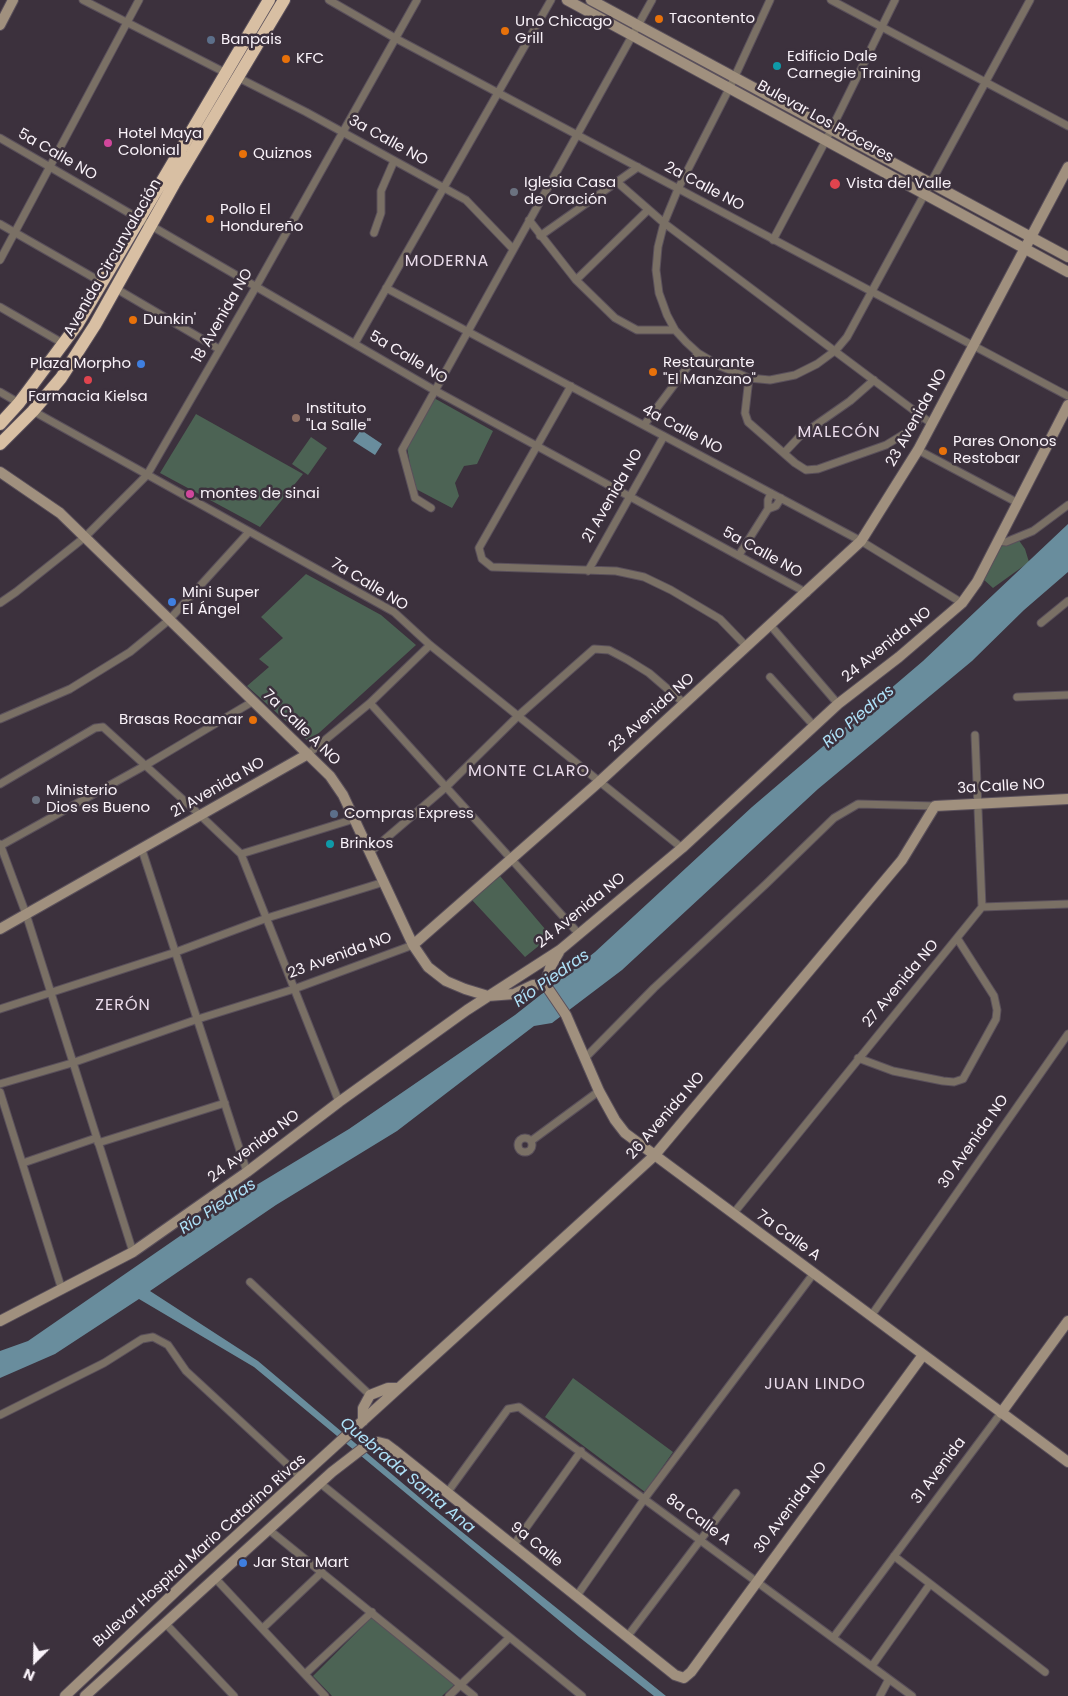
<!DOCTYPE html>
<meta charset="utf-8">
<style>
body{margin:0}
#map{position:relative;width:1068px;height:1696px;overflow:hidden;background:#3c313d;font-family:Poppins,sans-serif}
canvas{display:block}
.north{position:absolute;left:10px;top:1636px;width:50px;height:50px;-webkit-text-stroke:4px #3c313d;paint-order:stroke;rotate:203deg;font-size:14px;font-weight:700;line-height:20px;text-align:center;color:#f9f2f9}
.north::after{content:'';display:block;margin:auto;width:18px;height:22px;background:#f9f2f9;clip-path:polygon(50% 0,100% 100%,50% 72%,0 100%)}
</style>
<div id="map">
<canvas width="1068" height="1696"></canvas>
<div class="north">N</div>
</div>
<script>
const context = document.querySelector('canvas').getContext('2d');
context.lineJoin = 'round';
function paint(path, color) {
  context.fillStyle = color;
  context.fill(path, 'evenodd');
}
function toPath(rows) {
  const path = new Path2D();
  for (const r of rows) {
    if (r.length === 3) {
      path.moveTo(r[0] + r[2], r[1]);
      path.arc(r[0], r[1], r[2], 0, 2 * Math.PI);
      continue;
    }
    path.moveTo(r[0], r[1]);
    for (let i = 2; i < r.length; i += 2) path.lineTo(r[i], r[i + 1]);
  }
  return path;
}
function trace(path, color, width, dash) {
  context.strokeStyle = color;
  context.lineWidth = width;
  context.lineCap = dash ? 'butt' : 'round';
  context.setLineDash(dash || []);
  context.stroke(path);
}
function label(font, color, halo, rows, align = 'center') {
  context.font = font + ' Poppins,sans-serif';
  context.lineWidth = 5;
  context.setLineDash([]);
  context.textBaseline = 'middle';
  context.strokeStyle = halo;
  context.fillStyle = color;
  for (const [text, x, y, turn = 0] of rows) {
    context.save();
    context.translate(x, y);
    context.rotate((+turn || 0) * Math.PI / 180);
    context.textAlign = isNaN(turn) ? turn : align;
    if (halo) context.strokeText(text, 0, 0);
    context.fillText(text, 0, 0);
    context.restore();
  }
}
paint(toPath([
 [434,398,493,431,477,464,464,466,455,483,459,496,452,508,414,488,407,447],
 [196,414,303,474,260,527,160,473],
 [311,437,327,448,308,475,292,464],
 [1018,539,1025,549,1029,562,993,588,983,579,1002,544],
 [306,574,381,615,416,645,309,742,247,686,269,667,259,659,283,638,261,617],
 [500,876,551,936,525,957,472,900],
 [573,1378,673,1452,645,1492,545,1417],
 [372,1617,455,1684,442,1696,332,1696,313,1676]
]), '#4c6354');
paint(toPath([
 [361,430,382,444,375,455,353,441],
 [1068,524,1068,572,1024,610,972,661,818,789,622,970,552,1023,534,1026,397,1131,276,1205,150,1291,258,1361,426,1503,666,1696,654,1696,579,1637,254,1367,139,1299,55,1354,0,1378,0,1351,28,1341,235,1198,349,1129,515,1015,595,952,752,807,923,661]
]), '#698d9d');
const street = toPath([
 [83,0,226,73],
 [329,0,395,38,1068,396],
 [770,0,730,87,678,189,664,223,658,247,656,270,659,293,667,315,675,330,686,342,698,353,720,366,749,378,770,380,795,375,817,364,836,350,847,337,1030,0],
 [831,0,1068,126],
 [237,77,306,112,466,200,513,249],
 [0,138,434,390,807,593],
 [617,182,664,223,932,424],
 [529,220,576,280,615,318,637,330,675,330],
 [0,224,103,283],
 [374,233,381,213,381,191,394,161],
 [540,236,638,167],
 [773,240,826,140,895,0],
 [0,260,139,0],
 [576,280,648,210],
 [115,288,219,349],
 [386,288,861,541,962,603],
 [0,307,64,344],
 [355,343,551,0],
 [749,378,745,413,748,422,795,463,806,470,818,469,886,445,909,431,922,416],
 [571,386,479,548,482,559,492,567,616,571,644,577,671,590,720,619,747,647],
 [0,392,19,403],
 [33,411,394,612,430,645,682,848],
 [644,425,698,353],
 [918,450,1018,503],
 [784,453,800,436,850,401,874,380],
 [431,508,415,498,402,450,652,0],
 [768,509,768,500,771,493],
 [998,541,1006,542,1033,531,1068,505],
 [739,555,768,509,776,506,781,498],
 [588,571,664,436],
 [0,603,16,592,85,537,147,475,257,285,417,0],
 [1041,623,1068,601],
 [771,626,838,704],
 [770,677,814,726],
 [1017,697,1068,695],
 [370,703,579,934],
 [0,719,70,689,130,652,169,620,248,533],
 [308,754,370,703,430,645],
 [0,784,95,728,103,727,200,815,241,854,339,1102],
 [0,844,26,914,133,1252],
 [0,846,146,765,252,702],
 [142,850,247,1172],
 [370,852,446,787,518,716,594,649,609,650,628,660,649,673,685,704],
 [241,854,354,819],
 [982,907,1068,904],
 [0,1009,176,952,267,918,384,882],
 [585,1058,654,988,766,884,834,818,858,804,935,806],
 [858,1058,893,1071,943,1081,954,1082,963,1079,996,1019,997,1010,994,996,957,938],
 [0,1084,72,1063,198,1019,294,989,413,945],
 [0,1092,62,1290],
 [525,1145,7],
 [531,1141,599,1091],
 [98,1143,225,1103],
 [23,1163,96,1138],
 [733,1214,982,907,975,735],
 [250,1282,370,1395],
 [871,1316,1068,1034],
 [0,1415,104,1363,142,1339,153,1337,168,1345,186,1371,302,1478],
 [320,1483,582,1696],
 [447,1493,508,1409,519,1407,912,1696],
 [268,1529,474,1696],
 [513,1546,581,1451],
 [894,1556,1045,1672],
 [215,1578,325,1696],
 [576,1597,645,1498,814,1273],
 [165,1623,234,1696],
 [263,1628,322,1572],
 [627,1637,736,1493],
 [833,1638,1001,1413],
 [872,1666,930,1584],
 [305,1674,372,1612],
 [449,1696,509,1638],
 [880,1696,889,1679]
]);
const secondary = toPath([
 [567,0,1068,272],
 [591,0,1068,257],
 [0,25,13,0],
 [0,472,60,513,330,776,343,795,413,945,428,967,446,981,465,989,488,996,514,994,533,985,545,984],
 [0,929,308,754],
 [413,945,599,782,861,541,918,450,1068,167],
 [559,952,550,968,545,984,566,1015,599,1091,615,1120,625,1133,1068,1462],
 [0,1321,133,1252,247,1172,339,1102,467,1010,560,950,682,848,838,704,899,657,962,603,977,582,1068,405],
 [1001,1413,1068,1321],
 [363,1421,363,1408,370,1395,388,1388,398,1388],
 [65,1696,192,1576,654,1156,902,860,935,806,1068,799],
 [85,1696,332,1472,367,1445,378,1442,386,1444,394,1450,675,1675,684,1678,691,1672,923,1355]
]);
const highway = toPath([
 [0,424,19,403,77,325,269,0],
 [0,444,33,411,61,378,95,325,174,184,284,0]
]);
trace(street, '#5a505b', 9);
trace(secondary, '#5a505b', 12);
trace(highway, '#5a505b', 14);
trace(street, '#7a7065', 7);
trace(secondary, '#a0907e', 10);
trace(highway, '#d8bfa3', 12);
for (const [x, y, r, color] of [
 [659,19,5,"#e8710a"],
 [505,31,5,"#e8710a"],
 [211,40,5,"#5c6f8a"],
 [286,59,5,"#e8710a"],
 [777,66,5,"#0f9aa8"],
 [108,143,5,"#d1479c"],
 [243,154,5,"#e8710a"],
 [835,184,6,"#e0444e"],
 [514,192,5,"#6b7280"],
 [210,219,5,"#e8710a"],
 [133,320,5,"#e8710a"],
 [141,364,5,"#3f7fe0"],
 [653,372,5,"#e8710a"],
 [88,380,5,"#e0444e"],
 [296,418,5,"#8d6e63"],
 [943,451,5,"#e8710a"],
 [190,494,5,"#d1479c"],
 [172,602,5,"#3f7fe0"],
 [253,720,5,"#e8710a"],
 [36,800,5,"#6b7280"],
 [334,814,5,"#5c6f8a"],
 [330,844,5,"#0f9aa8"],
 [243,1563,5,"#3f7fe0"]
]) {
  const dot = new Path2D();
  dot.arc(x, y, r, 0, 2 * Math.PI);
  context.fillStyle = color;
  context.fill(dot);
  trace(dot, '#3c313d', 2);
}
label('15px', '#f9f2f9', '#3c313d', [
 ["Tacontento",669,19],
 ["Uno Chicago",515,22],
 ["Grill",515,39],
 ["Banpais",221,40],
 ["Edificio Dale",787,57],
 ["Carnegie Training",787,74],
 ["KFC",296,59],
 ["Hotel Maya",118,134],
 ["Colonial",118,151],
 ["Quiznos",253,154],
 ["Iglesia Casa",524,183],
 ["de Oración",524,200],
 ["Vista del Valle",846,184],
 ["Pollo El",220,210],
 ["Hondureño",220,227],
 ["Dunkin'",143,320],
 ["Restaurante",663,363],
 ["\"El Manzano\"",663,380],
 ["Plaza Morpho",131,364,"right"],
 ["Farmacia Kielsa",88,397,"center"],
 ["Instituto",306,409],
 ["\"La Salle\"",306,426],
 ["Pares Ononos",953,442],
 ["Restobar",953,459],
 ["montes de sinai",200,494],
 ["Mini Super",182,593],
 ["El Ángel",182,610],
 ["Brasas Rocamar",243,720,"right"],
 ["Ministerio",46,791],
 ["Dios es Bueno",46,808],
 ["Compras Express",344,814],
 ["Brinkos",340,844],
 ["Jar Star Mart",253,1563]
], 'left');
label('15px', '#f9f2f9', '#3c313d', [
 ["Bulevar Los Próceres",825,122,29],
 ["3a Calle NO",388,141,29],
 ["5a Calle NO",57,155,30],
 ["2a Calle NO",704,187,28],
 ["Avenida Circunvalación",113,258,-60],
 ["18 Avenida NO",223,316,-60],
 ["5a Calle NO",408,358,31],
 ["23 Avenida NO",917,418,-61],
 ["4a Calle NO",682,430,28],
 ["21 Avenida NO",613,496,-60],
 ["5a Calle NO",762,553,29],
 ["7a Calle NO",369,585,31],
 ["24 Avenida NO",887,645,-39],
 ["23 Avenida NO",652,713,-42],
 ["7a Calle A NO",301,728,44],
 ["3a Calle NO",1001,787,-3],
 ["21 Avenida NO",218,788,-30],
 ["24 Avenida NO",581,911,-39],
 ["23 Avenida NO",340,956,-20],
 ["27 Avenida NO",901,984,-50],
 ["26 Avenida NO",666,1116,-49],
 ["30 Avenida NO",974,1142,-55],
 ["24 Avenida NO",254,1147,-37],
 ["7a Calle A",788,1236,36],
 ["31 Avenida",939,1471,-53],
 ["30 Avenida NO",791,1508,-53],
 ["8a Calle A",698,1520,36],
 ["9a Calle",536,1545,39],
 ["Bulevar Hospital Mario Catarino Rivas",200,1551,-42]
]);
context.letterSpacing = '1px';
label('16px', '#e9dbea', '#3c313d', [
 ["MODERNA",447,262],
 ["MALECÓN",839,433],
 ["MONTE CLARO",529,772],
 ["ZERÓN",123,1006],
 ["JUAN LINDO",815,1385]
]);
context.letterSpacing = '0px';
label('italic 16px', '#aee1f8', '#3c313d', [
 ["Río Piedras",859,717,-40],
 ["Río Piedras",552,979,-35],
 ["Río Piedras",218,1207,-33],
 ["Quebrada Santa Ana",407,1476,40]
]);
</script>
